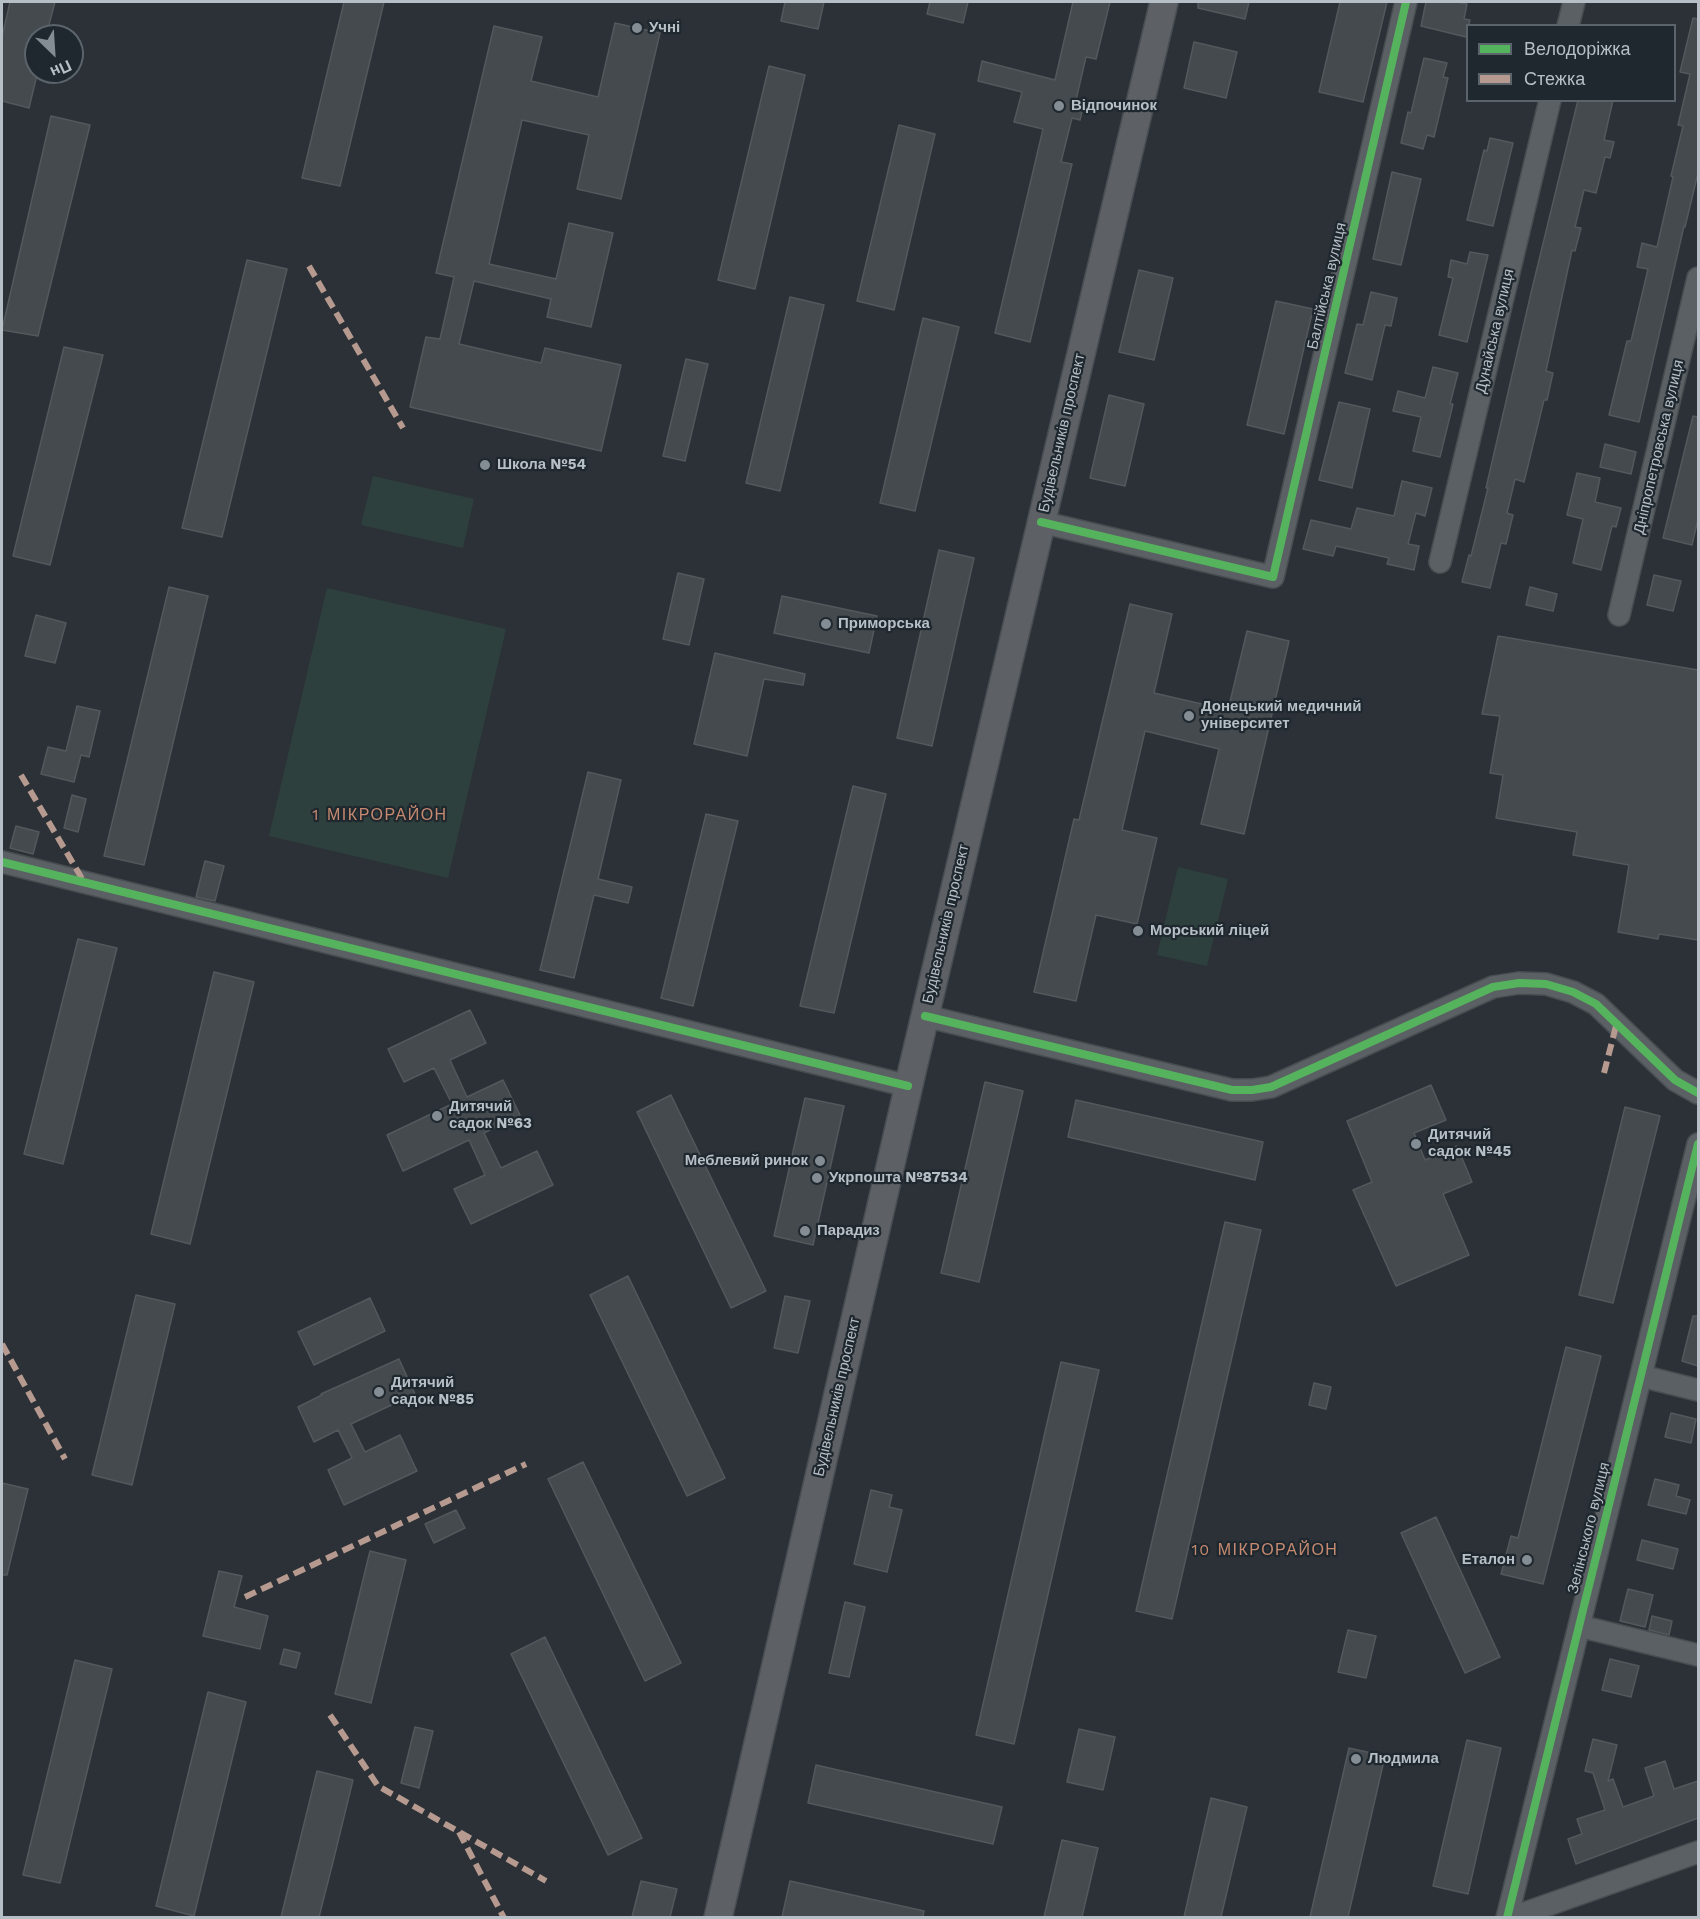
<!DOCTYPE html>
<meta charset="utf-8">
<style>
body{margin:0}
#map{position:relative;width:1700px;height:1919px;overflow:hidden;background:#2b3136;font-family:"Work Sans",sans-serif}
canvas{display:block}
.frame{position:absolute;inset:0;border:3px solid #b6bec6;pointer-events:none}
.legend{position:absolute;left:1466px;top:24px;width:210px;height:78px;box-sizing:border-box;background:#1f282f;border:2px solid #5b646b;margin:0;padding:8px 10px;list-style:none;font-size:18px;color:#b6bec6}
.legend li{display:flex;align-items:center;gap:12px;height:30px}
.legend b{width:30px;border:2px solid #5b646b}
.north{position:absolute;left:24px;top:24px;width:60px;height:60px;box-sizing:border-box;background:#1f282f;border:2px solid #5b646b;border-radius:50%;rotate:155deg;font-size:16px;font-weight:700;line-height:24px;text-align:center;color:#b6bec6}
.north::after{content:'';display:block;margin:auto;width:21px;height:27px;background:#858d94;clip-path:polygon(50% 0,100% 100%,50% 72%,0 100%)}
</style>
<div id="map">
<canvas width="1700" height="1919"></canvas>
<div class="frame"></div>
<ul class="legend">
<li><b style="height:8px;background:#56b35d"></b>Велодоріжка</li>
<li><b style="height:8px;background:#b69a8f"></b>Стежка</li>
</ul>
<div class="north">Пн</div>
</div>
<script>
const context = document.querySelector('canvas').getContext('2d');
context.lineJoin = 'round';
function paint(path, color) {
  context.fillStyle = color;
  context.fill(path, 'evenodd');
}
function toPath(rows) {
  const path = new Path2D();
  for (const r of rows) {
    path.moveTo(r[0], r[1]);
    for (let i = 2; i < r.length; i += 2) path.lineTo(r[i], r[i + 1]);
  }
  return path;
}
function trace(path, color, width, dash) {
  context.strokeStyle = color;
  context.lineWidth = width;
  context.lineCap = dash ? 'butt' : 'round';
  context.setLineDash(dash || []);
  context.stroke(path);
}
function label(font, color, halo, rows, align = 'center') {
  context.font = font + ' "Work Sans",sans-serif';
  context.lineWidth = 4.5;
  context.setLineDash([]);
  context.textBaseline = 'middle';
  context.strokeStyle = halo;
  context.fillStyle = color;
  for (const [text, x, y, turn = 0] of rows) {
    context.save();
    context.translate(x, y);
    context.rotate((+turn || 0) * Math.PI / 180);
    context.textAlign = isNaN(turn) ? turn : align;
    if (halo) context.strokeText(text, 0, 0);
    context.fillText(text, 0, 0);
    context.restore();
  }
}
paint(toPath([
 [373,476,474,499,463,548,361,525],
 [327,588,506,629,448,878,269,836],
 [1178,867,1228,879,1207,966,1157,955]
]), '#2e403e');
const building = toPath([
 [10,2,55,2,46,36,36,36,36,79,29,108,2,101,2,37,10,2],
 [344,2,384,2,340,186,302,178,344,2],
 [785,2,824,2,818,29,781,21,785,2],
 [930,2,968,2,963,23,927,14,930,2],
 [1073,2,1110,2,1096,59,1086,57,1076,100,1084,103,1080,120,1072,118,1061,162,1072,164,1030,342,995,333,1043,129,1014,122,1022,92,978,81,982,61,1055,80,1073,2],
 [1198,2,1249,2,1245,19,1198,8,1198,2],
 [1340,2,1387,2,1363,102,1319,92,1340,2],
 [1426,2,1456,2,1467,4,1464,19,1470,20,1466,37,1421,26,1426,2],
 [1693,18,1698,19,1698,173,1685,227,1684,226,1639,422,1609,415,1627,341,1631,341,1648,269,1637,267,1642,243,1657,247,1673,177,1671,176,1683,126,1678,125,1690,74,1680,72,1693,18],
 [615,23,660,33,621,199,577,189,589,135,522,120,489,264,556,279,569,223,613,233,591,327,547,317,551,299,474,281,459,344,541,363,545,348,621,365,601,451,410,407,426,337,440,339,454,277,436,273,494,26,542,37,531,81,598,97,615,23],
 [1194,42,1237,52,1226,98,1184,88,1194,42],
 [1424,58,1447,63,1443,77,1448,78,1434,137,1427,135,1423,149,1401,143,1408,112,1411,113,1424,58],
 [769,66,805,75,755,289,718,280,769,66],
 [1578,100,1613,100,1604,140,1614,142,1610,158,1605,157,1596,193,1584,190,1575,227,1581,228,1575,251,1572,250,1546,371,1553,373,1547,400,1544,400,1524,482,1515,479,1507,513,1513,515,1506,544,1501,543,1490,588,1462,582,1469,555,1471,556,1488,488,1486,488,1531,293,1578,100],
 [51,116,90,125,38,336,2,330,51,116],
 [899,125,935,134,894,310,857,301,899,125],
 [1490,138,1513,143,1493,226,1467,220,1484,150,1487,151,1490,138],
 [1392,172,1421,179,1401,265,1373,259,1392,172],
 [1470,252,1488,255,1467,342,1439,335,1453,278,1448,277,1451,260,1467,264,1470,252],
 [247,260,287,269,222,537,182,528,247,260],
 [1139,270,1173,278,1154,360,1119,352,1139,270],
 [1371,292,1397,298,1391,326,1385,325,1372,380,1345,373,1357,324,1363,325,1371,292],
 [790,297,824,305,780,491,746,483,790,297],
 [1276,301,1313,309,1284,434,1247,425,1276,301],
 [923,318,959,327,915,511,880,503,923,318],
 [64,347,103,355,50,565,13,556,64,347],
 [686,359,708,364,685,461,663,456,686,359],
 [1433,367,1458,373,1450,404,1453,404,1440,457,1413,451,1421,417,1393,411,1398,391,1425,398,1433,367],
 [1109,395,1144,404,1125,486,1090,478,1109,395],
 [1339,402,1370,409,1352,488,1319,480,1339,402],
 [1693,416,1698,417,1698,519,1692,545,1663,538,1693,416],
 [1605,444,1636,452,1631,474,1600,467,1605,444],
 [1577,473,1600,478,1595,502,1621,508,1616,527,1612,526,1601,570,1573,563,1583,519,1567,515,1577,473],
 [1402,481,1432,488,1425,516,1416,513,1408,544,1419,546,1414,570,1387,564,1389,558,1336,546,1333,556,1303,549,1311,520,1351,529,1357,508,1394,516,1402,481],
 [939,550,974,558,932,746,897,738,939,550],
 [678,573,704,579,689,645,663,639,678,573],
 [1654,575,1681,581,1673,611,1647,605,1654,575],
 [169,587,208,596,144,865,104,856,169,587],
 [1530,587,1557,594,1553,611,1526,605,1530,587],
 [782,596,877,616,869,653,774,633,782,596],
 [1130,604,1172,614,1154,693,1228,710,1247,631,1289,641,1244,834,1201,824,1219,749,1145,731,1122,830,1157,838,1137,924,1096,915,1076,1001,1034,992,1074,819,1079,820,1130,604],
 [36,615,66,623,55,663,25,656,36,615],
 [1498,636,1698,670,1698,940,1659,934,1658,939,1618,932,1629,865,1573,855,1577,832,1496,818,1503,775,1490,773,1500,716,1482,714,1498,636],
 [715,653,805,674,803,685,764,679,747,756,694,744,715,653],
 [77,706,100,711,89,757,81,755,74,782,41,774,48,747,66,751,77,706],
 [588,772,621,780,598,879,632,887,628,903,594,895,574,978,540,970,588,772],
 [853,786,886,794,834,1013,800,1006,853,786],
 [72,795,86,799,78,832,64,828,72,795],
 [706,814,738,821,693,1006,661,998,706,814],
 [16,826,39,832,33,854,10,848,16,826],
 [205,861,224,866,215,901,196,897,205,861],
 [78,939,117,948,63,1164,24,1154,78,939],
 [214,972,254,982,190,1244,151,1234,214,972],
 [470,1010,486,1043,450,1060,467,1097,503,1080,520,1115,484,1133,501,1168,537,1151,553,1185,471,1224,454,1189,485,1175,469,1140,403,1171,387,1135,452,1104,434,1068,404,1082,388,1049,470,1010],
 [985,1082,1023,1091,979,1282,941,1273,985,1082],
 [1431,1085,1446,1120,1414,1133,1425,1160,1457,1146,1472,1182,1443,1194,1469,1255,1396,1286,1353,1190,1372,1182,1347,1121,1431,1085],
 [671,1095,766,1291,731,1308,637,1112,671,1095],
 [805,1098,844,1106,813,1245,774,1236,805,1098],
 [1076,1100,1263,1142,1255,1180,1068,1137,1076,1100],
 [1625,1107,1660,1116,1613,1303,1579,1295,1625,1107],
 [1225,1222,1261,1230,1172,1619,1136,1611,1225,1222],
 [628,1276,725,1478,687,1496,590,1295,628,1276],
 [136,1295,175,1304,132,1485,92,1475,136,1295],
 [785,1296,810,1301,798,1353,774,1348,785,1296],
 [370,1298,385,1331,314,1365,298,1332,370,1298],
 [1693,1316,1698,1316,1698,1366,1682,1361,1693,1316],
 [1566,1347,1601,1356,1543,1584,1501,1574,1511,1536,1518,1538,1566,1347],
 [399,1359,415,1394,351,1424,365,1452,400,1435,417,1471,344,1505,328,1470,352,1458,338,1430,314,1442,298,1407,322,1395,321,1394,399,1359],
 [1061,1362,1099,1370,1014,1744,976,1735,1061,1362],
 [1314,1383,1331,1387,1326,1409,1309,1405,1314,1383],
 [1671,1413,1696,1419,1691,1443,1665,1437,1671,1413],
 [583,1462,681,1663,645,1681,548,1479,583,1462],
 [1655,1479,1679,1485,1676,1496,1690,1500,1686,1514,1648,1505,1655,1479],
 [2,1483,28,1489,7,1575,2,1575,2,1483],
 [871,1490,892,1495,889,1507,902,1510,887,1572,854,1564,871,1490],
 [456,1510,465,1528,434,1543,425,1524,456,1510],
 [1436,1517,1500,1657,1465,1673,1401,1533,1436,1517],
 [1642,1540,1678,1549,1673,1569,1637,1560,1642,1540],
 [370,1551,406,1560,371,1703,335,1694,370,1551],
 [219,1571,242,1576,234,1607,268,1616,260,1649,203,1636,219,1571],
 [1628,1589,1653,1595,1645,1627,1620,1621,1628,1589],
 [845,1602,865,1607,849,1677,829,1673,845,1602],
 [1652,1616,1672,1621,1669,1635,1649,1630,1652,1616],
 [1348,1630,1376,1636,1366,1678,1338,1672,1348,1630],
 [545,1637,642,1838,608,1855,511,1654,545,1637],
 [284,1649,300,1653,296,1668,280,1664,284,1649],
 [1610,1659,1639,1666,1631,1697,1602,1690,1610,1659],
 [75,1660,112,1669,60,1883,23,1875,75,1660],
 [208,1692,246,1702,194,1916,156,1906,208,1692],
 [415,1727,433,1731,419,1788,401,1783,415,1727],
 [1079,1729,1115,1737,1103,1790,1067,1782,1079,1729],
 [1593,1739,1617,1745,1608,1781,1613,1779,1623,1807,1654,1796,1645,1768,1665,1761,1674,1789,1698,1781,1698,1818,1576,1864,1568,1839,1582,1834,1577,1819,1605,1810,1593,1773,1585,1771,1593,1739],
 [1467,1740,1501,1748,1468,1894,1433,1886,1467,1740],
 [1349,1748,1385,1756,1348,1917,1310,1917,1349,1748],
 [816,1765,1002,1807,993,1844,808,1803,816,1765],
 [317,1771,353,1780,333,1862,319,1917,281,1917,317,1771],
 [1211,1798,1247,1807,1221,1917,1184,1917,1211,1798],
 [1062,1840,1098,1848,1082,1917,1044,1917,1062,1840],
 [641,1881,677,1889,670,1917,632,1917,641,1881],
 [790,1881,924,1911,923,1917,782,1917,790,1881]
]);
paint(building, '#454a4e');
trace(building, '#53585d', 1.5);
const minor = toPath([
 [1568,26,1574,2],
 [1041,522,1273,577,1406,2],
 [1440,562,1550,100],
 [1619,615,1698,278],
 [2,862,908,1086],
 [925,1016,1232,1090,1252,1090,1271,1087,1493,987,1519,983,1546,984,1573,992,1596,1004,1675,1080,1698,1093],
 [1641,1376,1698,1390],
 [1579,1626,1698,1655],
 [1507,1918,1698,1144],
 [1511,1918,1698,1852]
]);
const major = toPath([
 [718,1918,913,1067,1164,2]
]);
trace(minor, '#484d51', 24);
trace(major, '#484e53', 30);
trace(minor, '#5b6064', 21);
trace(major, '#5d6165', 27);
trace(toPath([
 [309,266,403,428],
 [21,775,84,882],
 [1604,1073,1617,1022],
 [2,1344,65,1459],
 [245,1597,526,1464],
 [330,1715,378,1786,546,1881],
 [459,1832,504,1918]
]), '#b69a8f', 6, [12, 6]);
trace(toPath([
 [1041,522,1273,577,1406,2],
 [2,862,908,1086],
 [925,1016,1232,1090,1252,1090,1271,1087,1493,987,1519,983,1546,984,1573,992,1596,1004,1675,1080,1698,1093],
 [1507,1918,1698,1144]
]), '#56b35d', 8);
for (const [x, y, r, color] of [
 [637,28,6,"#858d94"],
 [1059,106,6,"#858d94"],
 [485,465,6,"#858d94"],
 [826,624,6,"#858d94"],
 [1189,716,6,"#858d94"],
 [1138,931,6,"#858d94"],
 [437,1116,6,"#858d94"],
 [1416,1144,6,"#858d94"],
 [820,1161,6,"#858d94"],
 [817,1178,6,"#858d94"],
 [805,1231,6,"#858d94"],
 [379,1392,6,"#858d94"],
 [1527,1560,6,"#858d94"],
 [1356,1759,6,"#858d94"]
]) {
  const dot = new Path2D();
  dot.arc(x, y, r, 0, 2 * Math.PI);
  context.fillStyle = color;
  context.fill(dot);
  trace(dot, '#1f282f', 2);
}
label('bold 15px', '#b6bec6', '#1f282f', [
 ["Учні",649,28],
 ["Відпочинок",1071,106],
 ["Школа №54",497,465],
 ["Приморська",838,624],
 ["Донецький медичний",1201,707],
 ["університет",1201,724],
 ["Морський ліцей",1150,931],
 ["Дитячий",449,1107],
 ["садок №63",449,1124],
 ["Дитячий",1428,1135],
 ["садок №45",1428,1152],
 ["Меблевий ринок",808,1161,"right"],
 ["Укрпошта №87534",829,1178],
 ["Парадиз",817,1231],
 ["Дитячий",391,1383],
 ["садок №85",391,1400],
 ["Еталон",1515,1560,"right"],
 ["Людмила",1368,1759]
], 'left');
label('15px', '#b6bec6', '#1f282f', [
 ["Балтійська вулиця",1327,286,-77],
 ["Дунайська вулиця",1495,331,-77],
 ["Будівельників проспект",1062,433,-77],
 ["Дніпропетровська вулиця",1659,447,-77],
 ["Будівельників проспект",946,924,-77],
 ["Будівельників проспект",837,1397,-77],
 ["Зелінського вулиця",1589,1528,-76]
]);
context.letterSpacing = '1.5px';
label('16px', '#c68a70', '#1f282f', [
 ["1 МІКРОРАЙОН",380,815],
 ["10 МІКРОРАЙОН",1265,1550]
]);
context.letterSpacing = '0px';
</script>
